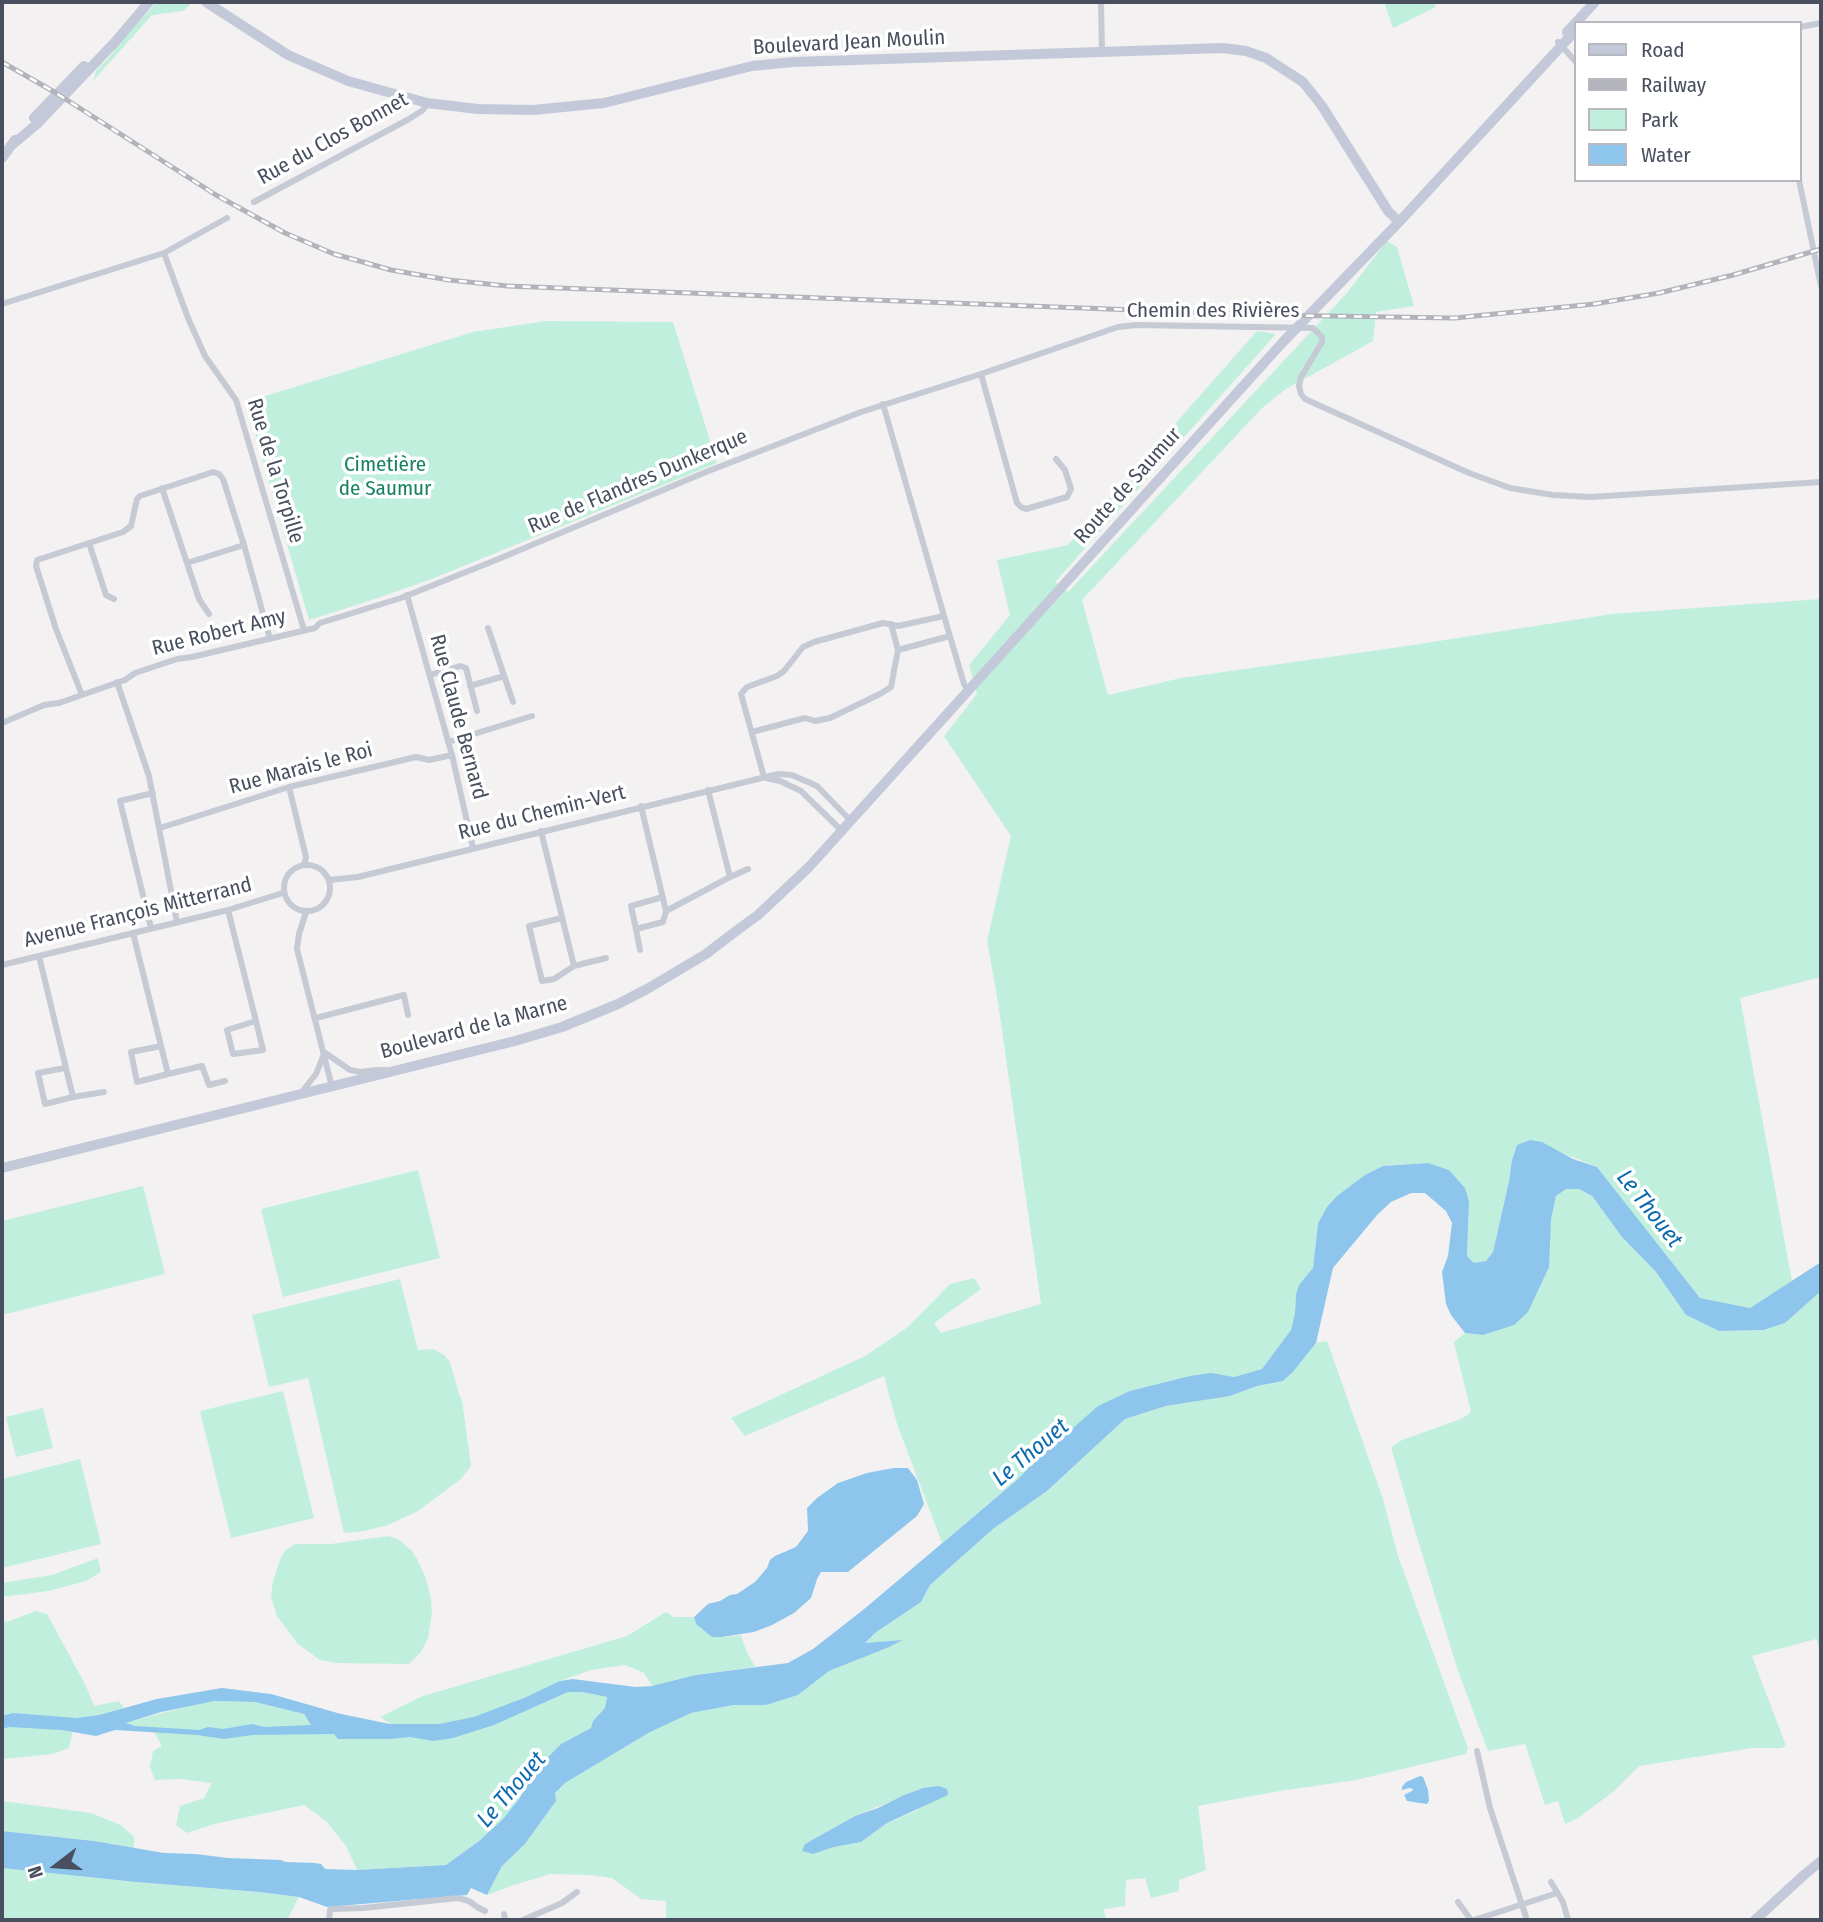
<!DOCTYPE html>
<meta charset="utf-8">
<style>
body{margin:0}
#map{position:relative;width:1823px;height:1922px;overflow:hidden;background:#f3f1f1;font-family:"Fira Sans Condensed",sans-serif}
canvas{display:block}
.frame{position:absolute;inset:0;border:4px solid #484f5f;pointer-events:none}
.legend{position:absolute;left:1574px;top:21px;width:228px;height:161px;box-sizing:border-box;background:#fff;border:2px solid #b6b9bf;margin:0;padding:9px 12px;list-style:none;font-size:21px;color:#484f5f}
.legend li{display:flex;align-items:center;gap:14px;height:35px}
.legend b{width:35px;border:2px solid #b6b9bf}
.north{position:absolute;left:21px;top:1831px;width:70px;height:70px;-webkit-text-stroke:5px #fff;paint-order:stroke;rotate:253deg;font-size:19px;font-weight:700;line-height:28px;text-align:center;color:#484f5f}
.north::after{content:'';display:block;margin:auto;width:24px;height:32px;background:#484f5f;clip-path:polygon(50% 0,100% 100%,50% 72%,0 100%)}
</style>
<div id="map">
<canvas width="1823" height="1922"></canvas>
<div class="frame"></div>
<ul class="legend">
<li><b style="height:9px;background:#c4c9d9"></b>Road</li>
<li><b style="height:9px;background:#b3b4bb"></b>Railway</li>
<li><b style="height:19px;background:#c0f0dd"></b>Park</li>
<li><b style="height:19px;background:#8dc5ed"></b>Water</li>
</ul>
<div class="north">N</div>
</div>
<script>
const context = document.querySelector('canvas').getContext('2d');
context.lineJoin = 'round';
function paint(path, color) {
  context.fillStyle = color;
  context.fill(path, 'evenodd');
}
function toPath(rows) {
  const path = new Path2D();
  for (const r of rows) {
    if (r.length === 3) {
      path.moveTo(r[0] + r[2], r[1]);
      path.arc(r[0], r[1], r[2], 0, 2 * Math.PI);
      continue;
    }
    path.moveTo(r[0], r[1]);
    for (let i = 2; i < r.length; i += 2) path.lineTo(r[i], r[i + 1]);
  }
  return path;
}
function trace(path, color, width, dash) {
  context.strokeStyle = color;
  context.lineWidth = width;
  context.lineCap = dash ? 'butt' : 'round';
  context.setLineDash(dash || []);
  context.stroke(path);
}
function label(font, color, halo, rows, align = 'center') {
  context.font = font + ' "Fira Sans Condensed",sans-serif';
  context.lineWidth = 7;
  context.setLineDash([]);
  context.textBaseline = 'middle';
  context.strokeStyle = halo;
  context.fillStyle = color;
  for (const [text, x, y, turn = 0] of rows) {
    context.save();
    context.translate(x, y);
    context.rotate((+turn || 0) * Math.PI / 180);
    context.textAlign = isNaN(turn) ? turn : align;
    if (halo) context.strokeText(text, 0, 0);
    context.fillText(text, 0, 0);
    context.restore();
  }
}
paint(toPath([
 [157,2,186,2,190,5,183,11,152,15,93,81,96,71,115,51,114,48,119,46,125,37],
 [1384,2,1434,2,1436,7,1393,28],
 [1387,241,1397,247,1414,306,1376,312,1373,341,1286,389,1262,408,1082,600,1108,695,1181,678,1400,647,1612,614,1821,599,1821,977,1740,998,1792,1281,1750,1308,1700,1298,1597,1167,1530,1140,1517,1145,1512,1160,1509,1181,1493,1252,1486,1261,1474,1263,1467,1257,1469,1201,1449,1170,1428,1163,1383,1166,1337,1196,1327,1207,1318,1223,1313,1268,1296,1294,1295,1313,1291,1330,1263,1369,1234,1377,1211,1374,1099,1406,1032,1464,1017,1480,942,1543,897,1424,884,1376,745,1436,731,1418,865,1356,908,1327,950,1284,974,1278,981,1289,934,1323,941,1333,1041,1304,998,1002,987,941,1011,836,944,736,977,694,969,665,1010,615,997,560,1068,545,1257,331,1276,334,1055,582,1068,592,1346,294],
 [546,321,673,322,717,463,434,578,375,599,309,620,246,402,473,332],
 [418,1170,440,1258,283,1297,261,1209],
 [143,1186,165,1274,2,1315,2,1221],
 [1565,1189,1579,1189,1592,1196,1622,1237,1656,1272,1686,1315,1719,1331,1764,1330,1785,1323,1821,1291,1821,1653,1816,1639,1752,1656,1786,1746,1781,1748,1752,1748,1639,1766,1613,1792,1578,1818,1565,1824,1558,1801,1545,1805,1525,1744,1488,1751,1458,1671,1416,1534,1391,1447,1402,1440,1461,1419,1471,1412,1454,1342,1465,1333,1483,1335,1551,1220,1556,1196],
 [400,1279,418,1350,434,1349,444,1355,450,1362,460,1397,462,1400,471,1466,461,1479,418,1511,388,1525,364,1531,344,1533,308,1378,269,1387,252,1315],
 [1327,1341,1383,1499,1398,1556,1468,1748,1466,1754,1356,1780,1280,1791,1198,1806,1206,1870,1179,1880,1179,1891,1151,1898,1145,1878,1126,1880,1125,1906,1104,1909,1106,1920,666,1920,666,1901,641,1899,612,1878,590,1875,550,1874,514,1885,487,1895,502,1866,525,1844,556,1801,555,1793,565,1783,650,1732,652,1686,644,1673,625,1665,591,1670,560,1681,507,1719,568,1692,582,1692,607,1697,605,1708,593,1721,591,1728,561,1744,539,1766,519,1799,503,1819,479,1841,446,1865,357,1870,346,1846,326,1821,304,1805,214,1824,187,1833,176,1825,180,1806,204,1798,212,1783,180,1779,155,1780,150,1767,153,1751,162,1746,154,1732,126,1723,195,1704,214,1701,255,1702,304,1714,311,1725,409,1736,380,1717,423,1696,627,1636,666,1612,674,1617,694,1617,696,1624,721,1637,741,1635,746,1650,755,1667,696,1675,691,1713,734,1705,766,1705,798,1695,829,1671,901,1641,864,1644,875,1633,921,1602,930,1585,993,1529,1047,1491,1125,1419,1166,1406,1230,1396,1257,1386,1283,1381,1293,1372,1316,1343],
 [923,1788,918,1810,887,1823,861,1842,834,1847,813,1854,805,1844,855,1816],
 [283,1391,314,1518,231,1538,200,1411],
 [43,1408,53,1448,16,1457,6,1417],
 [80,1459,101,1544,2,1568,2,1479],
 [388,1536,398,1539,411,1550,417,1559,425,1576,431,1598,432,1613,428,1638,421,1652,409,1664,337,1663,320,1660,298,1644,277,1616,271,1596,273,1581,281,1557,287,1549,295,1544,331,1544],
 [98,1558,101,1572,86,1581,48,1591,2,1597,2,1583,52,1575],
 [36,1611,47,1614,86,1686,94,1706,119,1701,124,1708,99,1715,76,1718,69,1748,53,1754,2,1759,2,1621,7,1622],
 [2,1801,91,1813,121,1825,134,1837,134,1848,94,1841,2,1831],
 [2,1868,136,1882,259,1892,299,1897,287,1920,2,1920]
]), '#c0f0dd');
paint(toPath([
 [1530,1140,1542,1142,1573,1159,1597,1167,1700,1298,1750,1308,1821,1262,1821,1291,1785,1323,1764,1330,1719,1331,1686,1315,1656,1272,1622,1237,1592,1196,1579,1189,1566,1189,1556,1196,1551,1220,1549,1267,1528,1312,1514,1325,1483,1335,1465,1333,1451,1315,1446,1304,1442,1272,1448,1256,1452,1223,1446,1211,1425,1193,1411,1193,1391,1202,1377,1215,1333,1268,1316,1343,1293,1372,1283,1381,1257,1386,1230,1396,1166,1406,1125,1419,1047,1491,993,1529,930,1585,921,1602,875,1633,865,1643,903,1640,889,1647,829,1671,798,1695,766,1705,734,1705,691,1713,650,1732,565,1783,555,1793,556,1801,525,1844,502,1866,487,1895,471,1888,467,1895,327,1907,299,1897,259,1892,136,1882,2,1868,2,1831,94,1841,164,1853,195,1854,228,1858,281,1860,285,1862,315,1863,321,1864,325,1869,357,1870,446,1865,479,1841,503,1819,519,1799,539,1766,561,1744,591,1728,593,1721,605,1708,607,1697,582,1692,568,1692,494,1725,453,1738,433,1741,410,1737,391,1739,338,1739,334,1734,253,1735,224,1739,197,1735,115,1730,96,1736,62,1730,9,1727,2,1729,2,1716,13,1713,76,1718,99,1715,157,1699,222,1688,271,1694,341,1714,390,1724,439,1724,474,1717,524,1698,560,1681,573,1679,635,1687,652,1686,696,1675,788,1663,813,1649,863,1610,1017,1480,1032,1464,1098,1406,1130,1391,1190,1376,1211,1373,1234,1377,1262,1369,1291,1330,1295,1313,1296,1294,1299,1285,1313,1268,1318,1223,1327,1207,1337,1196,1365,1175,1383,1166,1428,1163,1449,1170,1465,1188,1469,1201,1467,1256,1474,1263,1486,1261,1493,1252,1509,1181,1512,1160,1517,1145],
 [214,1701,255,1702,304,1714,311,1725,264,1727,252,1724,223,1729,208,1727,199,1730,135,1726,126,1723,161,1712],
 [894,1468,908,1468,917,1480,924,1504,917,1516,854,1567,848,1572,821,1572,817,1579,811,1598,794,1613,772,1625,754,1632,721,1637,712,1637,696,1624,694,1617,708,1604,720,1601,730,1595,737,1594,755,1582,767,1568,770,1560,775,1556,796,1547,808,1531,807,1508,817,1498,838,1483,867,1473],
 [1420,1776,1423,1777,1428,1790,1429,1801,1427,1804,1407,1801,1404,1795,1412,1791,1413,1789,1409,1788,1402,1790,1402,1787,1406,1782],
 [939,1786,947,1789,948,1795,887,1823,861,1842,834,1847,813,1854,802,1851,805,1844,855,1816,878,1808,902,1796,923,1788]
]), '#8dc5ed');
trace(toPath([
 [1101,2,1102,52],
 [1800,27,1821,23],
 [1558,42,1576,62],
 [1799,180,1821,286],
 [254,202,409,119,423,110,427,103],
 [164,253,188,318,205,356,236,400,304,630],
 [2,304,164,253,227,218],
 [981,374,1017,503,1021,507,1026,509,1067,497,1071,489,1065,470,1056,459],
 [162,488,199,599,209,614],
 [89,543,106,595,114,599],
 [187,563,244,545],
 [407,595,452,755,473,848],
 [944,616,964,684,969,692],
 [891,624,898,650],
 [488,628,513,702],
 [430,675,460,666,466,668,477,711],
 [117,682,149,776,177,922],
 [470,686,504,676],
 [82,695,56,629,36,566,37,560,123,532,131,526,137,499,140,496,213,472,219,474,223,479,244,545,270,639],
 [2,723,44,705,59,703,125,680,135,673,177,659,192,657,315,628,320,623,401,598,496,560,706,472,861,412,981,374,1118,327,1136,325,1313,328,1322,337,1322,342,1301,377,1299,386,1301,394,1305,399,1469,473,1510,488,1553,495,1591,497,1821,482],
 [752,732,805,718,815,721,830,718,880,694,891,687,898,650,950,636],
 [448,742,532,716],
 [764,777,741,694,747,687,777,676,784,671,803,647,814,642,883,623,898,626,944,616,883,404],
 [766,778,780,781,801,791,842,831],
 [289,787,306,857,304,865],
 [708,790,730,877],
 [641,806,666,911,730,877,748,869],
 [160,828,289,787,416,757,429,760,452,755],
 [541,831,574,966,554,979,542,981,529,926,562,918],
 [307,888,23],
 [329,880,358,877,778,774,792,775,817,786,851,821],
 [663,897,631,906,636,929,663,922,666,911],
 [228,910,256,1021,263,1050,233,1054,227,1030,256,1021],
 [306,912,299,934,297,949,332,1087],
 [151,928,120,801,153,793],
 [636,929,640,950],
 [133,933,168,1074,137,1082,131,1052,161,1046],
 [39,956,73,1097,45,1104,38,1073,65,1068],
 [2,965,228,910,283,893],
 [574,966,606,958],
 [316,1018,404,995,408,1015],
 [324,1052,350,1070,361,1072,376,1070,386,1070],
 [168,1074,202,1066,209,1085,225,1081],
 [301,1093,316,1074,324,1054],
 [73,1097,104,1092],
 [1477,1751,1490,1808,1527,1920],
 [1551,1882,1563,1902,1568,1920],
 [1458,1902,1471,1920],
 [504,1914,505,1920],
 [329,1920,330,1910,332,1909,363,1908,458,1898,469,1901,477,1907,485,1911],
 [523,1920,562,1903,577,1892],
 [1474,1920,1557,1893]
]), '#c5cad5', 6);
trace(toPath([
 [206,2,288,55,348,81,427,103,478,109,533,110,604,103,752,66,793,62,1223,48,1246,51,1266,58,1303,82,1322,106,1388,211,1399,222],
 [1567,32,1595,2],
 [34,118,84,66],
 [12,145,37,124,75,84,116,41,149,2],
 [2,158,15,140],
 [2,1168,515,1041,562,1027,618,1004,647,989,706,954,732,934,758,915,809,867,1282,343,1399,222,1576,30],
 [1755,1920,1804,1875,1821,1861]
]), '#c4c9d9', 10);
const rail = toPath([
 [2,62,56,93,216,195,285,233,334,254,363,262,391,270,449,280,507,286,1265,315,1455,318,1594,304,1659,293,1733,275,1821,249]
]);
trace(rail, '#b3b4bb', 5);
trace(rail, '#fff', 2.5, [8]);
label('21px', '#484f5f', '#fff', [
 ["Boulevard Jean Moulin",849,43,-3],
 ["Rue du Clos Bonnet",333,139,-29],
 ["Chemin des Rivières",1213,311],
 ["Rue de la Torpille",275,471,73],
 ["Rue de Flandres Dunkerque",638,482,-23],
 ["Route de Saumur",1128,486,-48],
 ["Rue Robert Amy",219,633,-14],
 ["Rue Claude Bernard",458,717,75],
 ["Rue Marais le Roi",301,769,-15],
 ["Rue du Chemin-Vert",542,813,-14],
 ["Avenue François Mitterrand",138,913,-14],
 ["Boulevard de la Marne",474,1028,-15]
]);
label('21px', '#178263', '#fff', [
 ["Cimetière",385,465],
 ["de Saumur",385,489]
]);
label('italic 23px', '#0b6aaf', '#fff', [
 ["Le Thouet",1649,1209,52],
 ["Le Thouet",1031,1453,-40],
 ["Le Thouet",512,1790,-49]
]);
</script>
